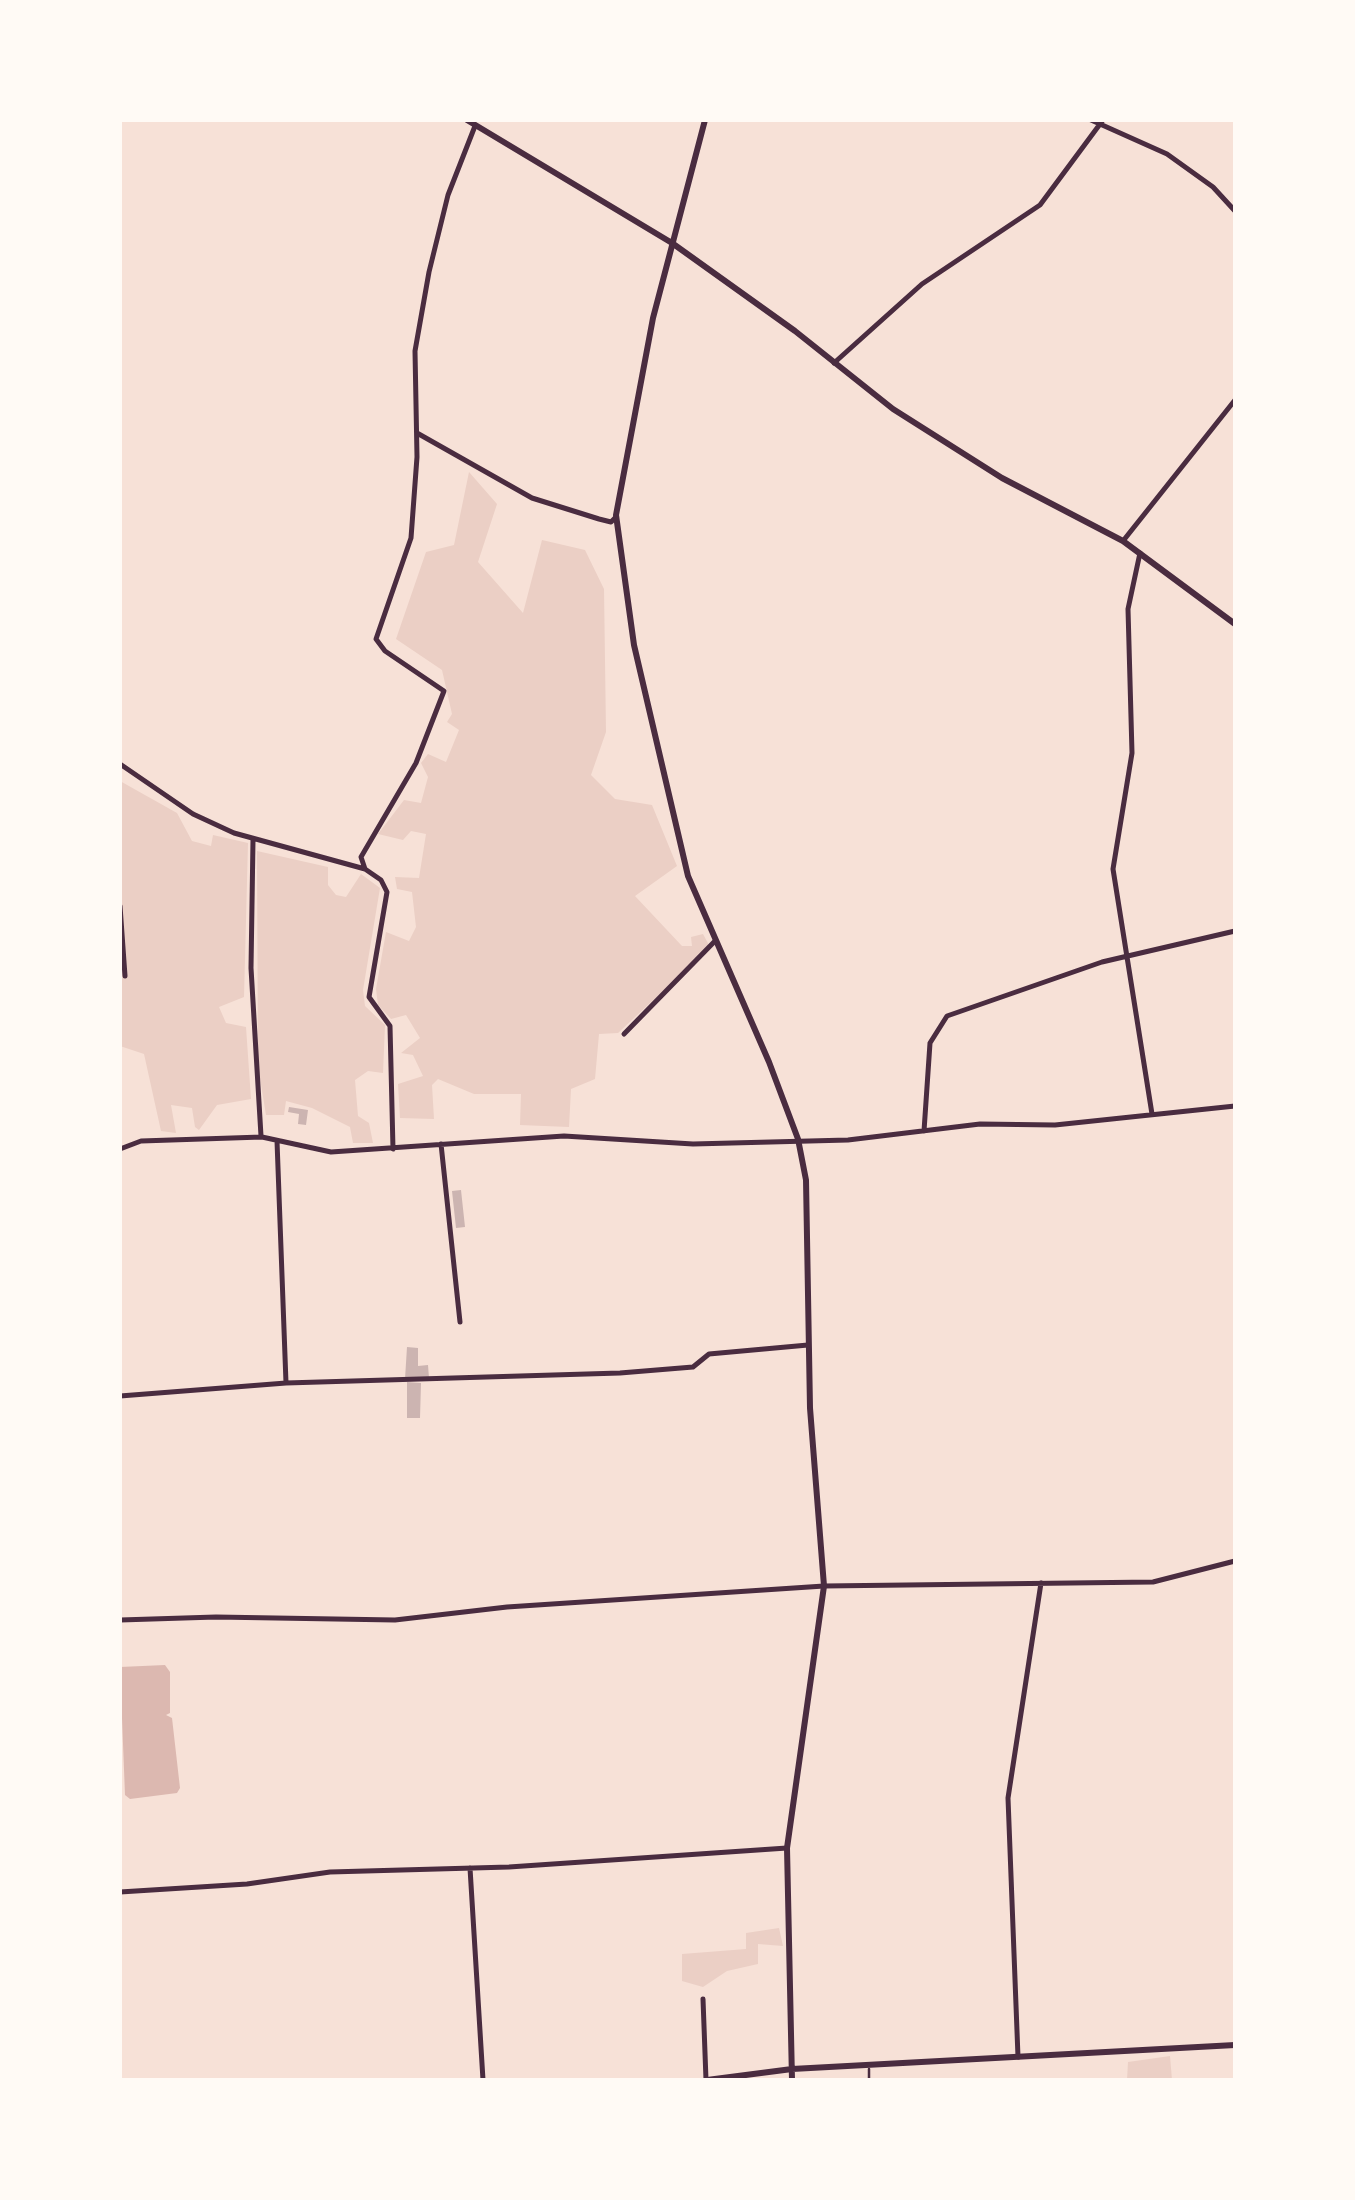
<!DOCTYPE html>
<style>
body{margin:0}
#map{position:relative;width:1355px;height:2200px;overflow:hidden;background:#f7e1d7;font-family:Barlow,sans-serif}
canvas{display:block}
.frame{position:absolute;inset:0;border:122px solid #fffaf5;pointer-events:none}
</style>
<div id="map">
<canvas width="1355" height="2200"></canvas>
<div class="frame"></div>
</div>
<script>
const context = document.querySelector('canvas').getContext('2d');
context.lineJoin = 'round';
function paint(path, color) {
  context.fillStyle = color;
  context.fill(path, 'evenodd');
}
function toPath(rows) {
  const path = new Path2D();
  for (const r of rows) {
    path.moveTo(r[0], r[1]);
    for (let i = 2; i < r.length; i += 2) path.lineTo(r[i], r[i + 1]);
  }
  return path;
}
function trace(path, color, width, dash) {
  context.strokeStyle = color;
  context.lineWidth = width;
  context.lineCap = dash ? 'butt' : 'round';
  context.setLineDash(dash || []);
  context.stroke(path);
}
paint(toPath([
 [469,472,497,504,478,562,523,613,542,540,585,550,604,589,606,732,591,775,615,799,652,805,677,866,635,896,682,946,692,946,691,937,703,934,710,947,618,1033,599,1034,595,1079,571,1089,569,1127,520,1125,521,1094,474,1094,438,1079,432,1085,434,1119,400,1118,398,1084,423,1076,413,1055,401,1053,420,1038,406,1015,391,1019,378,1005,376,989,386,932,409,941,416,927,412,892,397,889,395,877,419,878,426,834,411,831,403,840,378,834,404,800,421,803,428,777,421,763,428,754,446,762,459,730,447,722,452,714,442,670,396,639,426,552,454,545],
 [120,781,177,813,192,841,211,846,213,835,248,843,244,997,219,1007,226,1023,246,1027,251,1099,217,1105,199,1130,195,1127,192,1108,171,1105,176,1133,161,1131,144,1054,120,1046],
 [257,851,328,867,328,885,336,895,346,897,361,874,380,888,363,990,365,1006,385,1025,383,1073,368,1071,355,1080,358,1116,369,1123,373,1143,353,1143,350,1127,312,1108,286,1101,284,1115,266,1115,258,1066],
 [779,1928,783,1946,758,1944,758,1964,727,1971,703,1987,682,1981,682,1954,746,1949,746,1933],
 [1170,2056,1172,2080,1127,2080,1128,2062]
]), '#ebcfc5');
paint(toPath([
 [165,1665,170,1672,170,1713,166,1715,172,1718,180,1788,177,1793,130,1799,125,1795,120,1667]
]), '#dcb8b0');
paint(toPath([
 [289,1107,308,1110,306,1125,298,1124,299,1114,288,1112],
 [461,1190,465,1227,456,1228,452,1191],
 [407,1347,418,1348,418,1366,428,1365,429,1378,405,1379],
 [407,1382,421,1383,420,1418,407,1418]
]), '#ccb4b1');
trace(toPath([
 [869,2069,869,2080]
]), '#4a2c40', 2.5);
trace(toPath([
 [1091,120,1167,154,1213,187,1235,211],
 [834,363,922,284,1040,205,1103,120],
 [417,433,532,498,599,519,611,522,616,517],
 [1123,541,1235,400],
 [1140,553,1128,609,1132,753,1113,869,1152,1114],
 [120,764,193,814,234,833,365,869],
 [253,840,251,968,261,1136],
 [120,906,125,976],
 [624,1034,715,941],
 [924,1131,930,1043,947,1016,1102,962,1235,931],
 [277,1141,286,1383],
 [441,1144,460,1322],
 [120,1149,141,1141,262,1137,331,1152,564,1136,693,1144,848,1140,980,1124,1055,1125,1235,1106],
 [393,1149,390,1026,369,997,387,892,381,880,365,869,361,857,416,763,444,691,385,651,376,639,411,538,417,457,415,351,429,272,448,195,475,126],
 [120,1396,286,1383,620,1373,693,1367,709,1354,808,1345],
 [120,1620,216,1617,395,1620,507,1607,824,1586,1153,1582,1235,1561],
 [470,1868,483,2080],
 [120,1892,247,1884,330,1872,509,1867,787,1848],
 [703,1999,706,2080],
 [1018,2057,1008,1798,1041,1583]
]), '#4a2c40', 5);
trace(toPath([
 [467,120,672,243,795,331,893,409,1002,478,1123,541,1235,624],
 [705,120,653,318,616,515,634,645,688,876,769,1062,798,1139,806,1180,810,1408,824,1586,787,1848,792,2080],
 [707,2080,792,2069,1235,2045]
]), '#4a2c40', 6);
</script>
